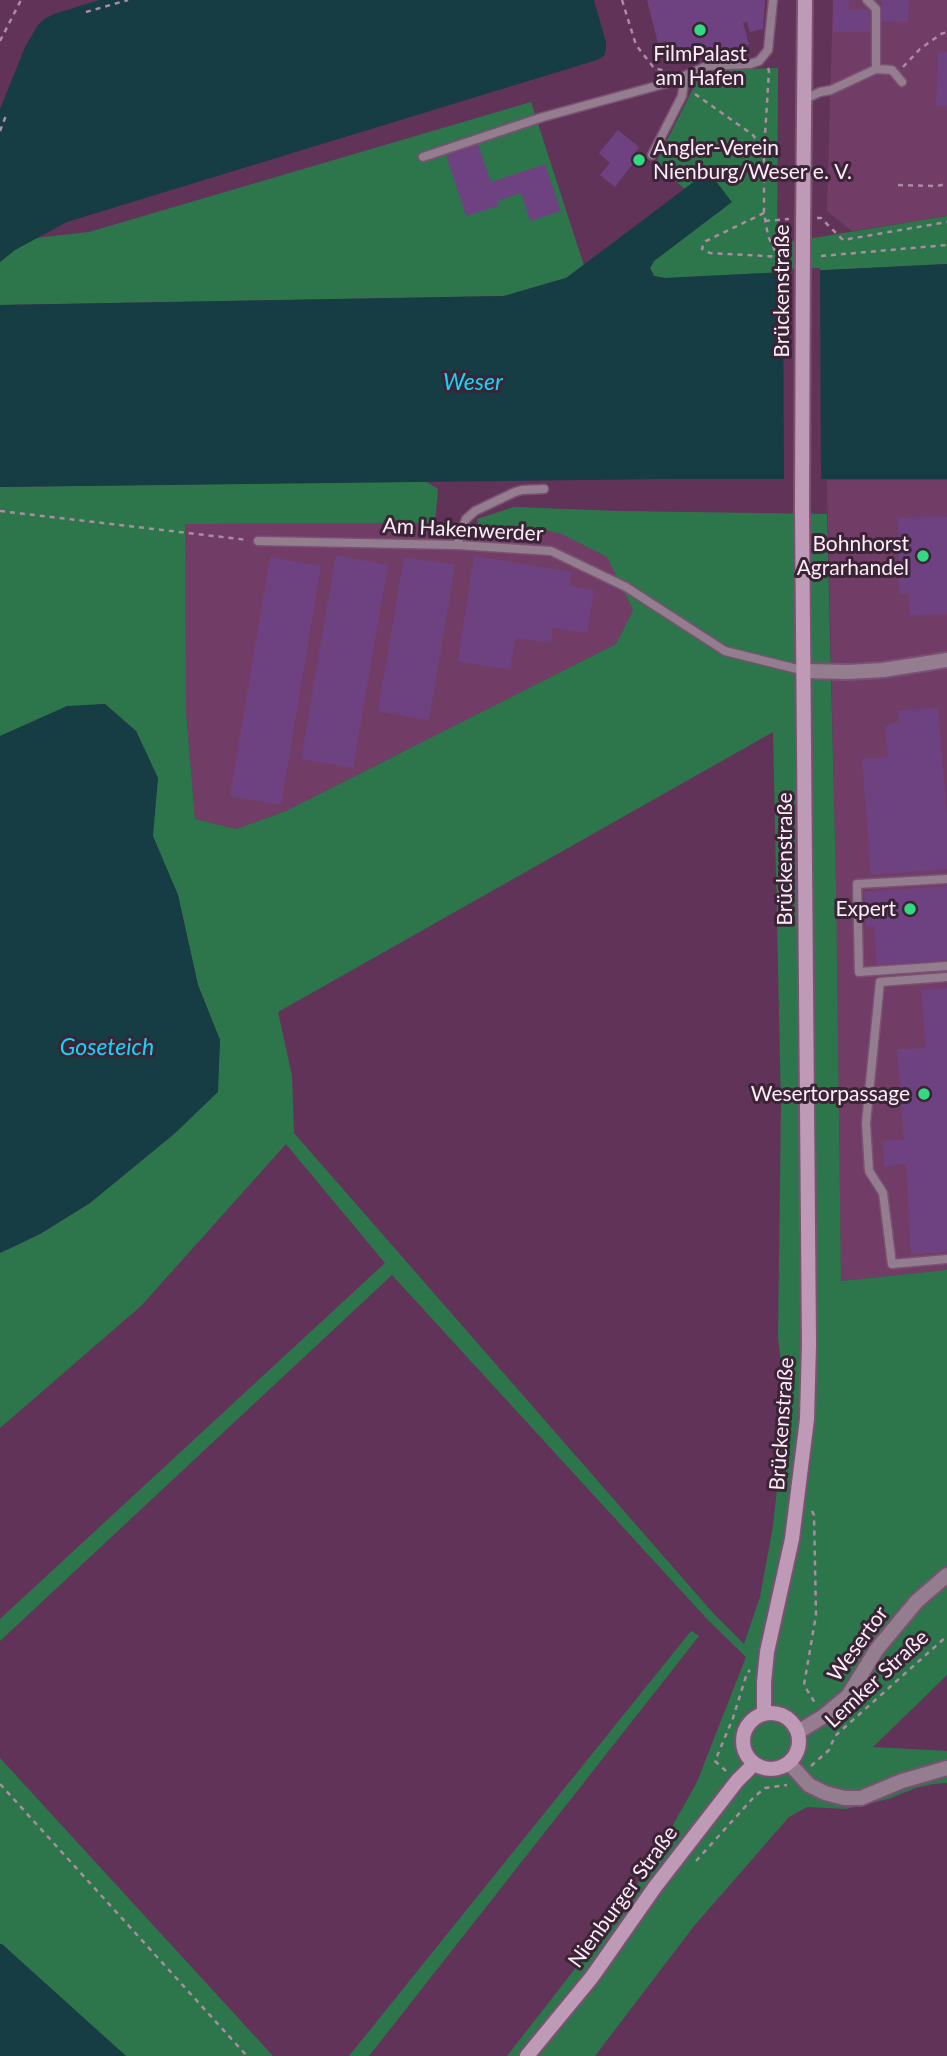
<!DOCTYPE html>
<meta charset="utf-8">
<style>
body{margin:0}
canvas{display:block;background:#623359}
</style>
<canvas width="947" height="2056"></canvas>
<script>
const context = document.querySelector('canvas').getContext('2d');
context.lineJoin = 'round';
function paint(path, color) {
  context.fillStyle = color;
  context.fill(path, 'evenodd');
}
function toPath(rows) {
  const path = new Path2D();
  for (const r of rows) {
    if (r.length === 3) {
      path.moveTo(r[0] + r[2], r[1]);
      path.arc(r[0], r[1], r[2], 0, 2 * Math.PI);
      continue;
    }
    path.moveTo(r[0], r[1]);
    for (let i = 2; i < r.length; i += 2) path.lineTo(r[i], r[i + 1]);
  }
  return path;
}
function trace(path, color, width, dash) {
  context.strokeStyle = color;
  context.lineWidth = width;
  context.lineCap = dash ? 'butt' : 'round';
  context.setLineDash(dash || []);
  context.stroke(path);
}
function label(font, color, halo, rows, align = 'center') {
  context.font = font + ' Lato,sans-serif';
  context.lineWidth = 6;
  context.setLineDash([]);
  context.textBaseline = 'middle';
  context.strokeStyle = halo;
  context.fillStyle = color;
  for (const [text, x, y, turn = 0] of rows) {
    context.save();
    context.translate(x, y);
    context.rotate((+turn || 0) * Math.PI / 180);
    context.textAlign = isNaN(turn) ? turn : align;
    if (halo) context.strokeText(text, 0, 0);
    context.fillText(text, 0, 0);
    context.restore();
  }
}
paint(toPath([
 [833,0,947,0,947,216,852,231,827,211],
 [827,480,947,480,947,1270,841,1281,836,882],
 [435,523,542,529,563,534,607,557,633,610,616,644,286,811,236,829,195,819,186,712,185,524]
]), '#713d67');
paint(toPath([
 [778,68,777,244,947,216,947,264,665,278,654,276,650,268,654,261,731,202,708,171,685,189,655,164,700,75,715,70],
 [531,102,584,266,566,278,504,296,0,305,0,262,15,250,36,238,89,232],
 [425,481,438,489,435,523,185,524,186,712,195,819,236,829,286,811,616,644,633,610,607,557,562,534,542,529,478,526,477,519,514,507,618,511,827,514,836,882,841,1281,947,1270,947,1675,873,1747,947,1751,947,1783,933,1784,916,1788,888,1799,846,1809,807,1807,789,1817,694,1926,595,2056,507,2056,578,1965,649,1868,697,1782,746,1657,708,1620,392,1275,0,1641,0,1619,385,1263,286,1144,141,1306,0,1428,0,1253,40,1234,90,1203,174,1134,217,1092,220,1040,198,985,178,895,152,836,158,778,136,731,105,704,67,707,0,736,0,487],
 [773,732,781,1107,778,1337,786,1407,773,1526,760,1597,744,1644,713,1613,294,1133,292,1076,278,1012],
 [691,1631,699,1636,369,2056,349,2056],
 [0,1758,273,2056,126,2056,0,1944]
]), '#2d764b');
paint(toPath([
 [99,0,594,0,606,42,606,49,604,56,597,60,67,222,15,250,0,262,0,109,25,47,38,25,44,19,54,14],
 [708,171,732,202,654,261,650,268,654,276,665,278,947,264,947,479,669,479,0,487,0,305,504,296,566,278],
 [105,704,136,731,158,778,153,836,178,895,198,985,220,1040,218,1092,174,1134,90,1203,40,1234,0,1253,0,736,67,706],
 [0,1944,2,1944,126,2056,0,2056]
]), '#163c44');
paint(toPath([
 [820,268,821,483,784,482,783,269]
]), '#623359');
paint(toPath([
 [647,0,765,0,763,29,750,32,747,22,743,23,749,45,715,53,713,48,705,51,704,53,686,58,670,59,666,41,658,43],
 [833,0,849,0,849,10,870,10,871,32,833,32],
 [882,0,909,0,908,22,881,21],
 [938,51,947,52,947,106,936,106],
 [618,130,639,147,633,155,637,158,615,187,600,175,610,163,599,153],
 [478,144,491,182,545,164,561,211,530,221,521,193,497,201,499,206,466,216,446,155],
 [947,517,947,614,910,615,909,594,899,594,898,518],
 [336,555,388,565,353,768,301,759],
 [474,556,572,572,569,586,594,590,587,633,553,628,551,643,515,638,510,670,458,661],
 [270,557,321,566,281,805,230,796],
 [404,557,455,565,429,720,378,711],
 [938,708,947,815,947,869,871,875,862,759,888,757,885,727,891,723,899,723,898,711],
 [947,886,947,960,877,965,874,926,866,927,864,892],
 [947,988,947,1252,911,1254,906,1164,884,1166,883,1141,904,1139,897,1049,926,1048,921,990]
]), '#6e4281');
const lane = toPath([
 [867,0,876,9,876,69],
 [805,99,820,92,831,90,876,69,892,70,902,82],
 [652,155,682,96,685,76],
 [423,157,543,117,671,82,707,66,750,64,759,61,768,50,773,0],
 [258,541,457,545,551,551,626,587,725,651,805,671],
 [457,545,466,519,475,511,515,492,522,490,544,489],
 [947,879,857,884,859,972,947,966],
 [947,977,880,982,866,1123,869,1171,883,1193,892,1264,947,1259]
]);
const street = toPath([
 [805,671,848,672,883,670,947,660],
 [798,1732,824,1716,848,1696,877,1649,917,1601,947,1575],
 [789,1763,809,1785,825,1793,844,1798,861,1798,902,1781,947,1768]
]);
const secondary = toPath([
 [803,234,805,0],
 [771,1741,28],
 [764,1713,764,1682,767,1652,792,1539,807,1419,809,1344,802,508],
 [527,2056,592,1977,655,1887,737,1781,754,1764]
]);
trace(lane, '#7b5173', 11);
trace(street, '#7b5173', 18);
trace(secondary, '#7b5173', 18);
trace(toPath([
 [622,0,636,45,654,68,665,71],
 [86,12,128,0],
 [0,41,21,0],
 [903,67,920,49,941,34,947,32],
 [768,68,769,71,764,151,764,213,768,236,778,257],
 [695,94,753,135,764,151],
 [0,131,7,113],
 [898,185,937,186,947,184],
 [764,213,706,241,703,245,702,249,710,253,783,257],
 [817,218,821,218,843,240,947,222],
 [765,221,789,219],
 [821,256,947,245],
 [0,511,248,540],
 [812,1511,814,1515,816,1615,804,1685,815,1703],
 [811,1766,829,1750,835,1736,947,1636],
 [726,1771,715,1761,733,1718,747,1673,750,1670],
 [0,1784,247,2056],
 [696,1861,754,1797,765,1788,787,1785]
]), '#ac8ba5', 2.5, [5, 5]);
trace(lane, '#947d8f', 8);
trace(street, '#947d8f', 14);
trace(secondary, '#bf9ab7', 14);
const secondaryBridge = toPath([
 [802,508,803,234]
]);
trace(secondaryBridge, '#7b5173', 18, []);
trace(secondaryBridge, '#bf9ab7', 14);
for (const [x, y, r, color] of [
 [700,30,7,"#33d882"],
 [639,160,7,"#33d882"],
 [923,556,7,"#33d882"],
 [910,909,7,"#33d882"],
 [924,1094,7,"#33d882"]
]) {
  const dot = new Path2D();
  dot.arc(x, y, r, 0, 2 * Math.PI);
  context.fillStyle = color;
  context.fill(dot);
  trace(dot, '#3a2435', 2.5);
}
label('21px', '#fdecf9', '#3a2435', [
 ["FilmPalast",700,54,"center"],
 ["am Hafen",700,78,"center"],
 ["Angler-Verein",653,148,"left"],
 ["Nienburg/Weser e. V.",653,172,"left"],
 ["Bohnhorst",909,544],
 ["Agrarhandel",909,568],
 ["Expert",896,909],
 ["Wesertorpassage",910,1094]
], 'right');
label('21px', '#fdecf9', '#3a2435', [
 ["Brückenstraße",782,291,-90],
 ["Am Hakenwerder",463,530,3],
 ["Brückenstraße",785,859,-90],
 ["Brückenstraße",782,1424,-86],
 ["Wesertor",858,1644,-54],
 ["Lemker Straße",877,1679,-43],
 ["Nienburger Straße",623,1897,-54]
]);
label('italic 23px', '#10d7f8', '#3a2435', [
 ["Weser",473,383],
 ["Goseteich",107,1048]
]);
</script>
